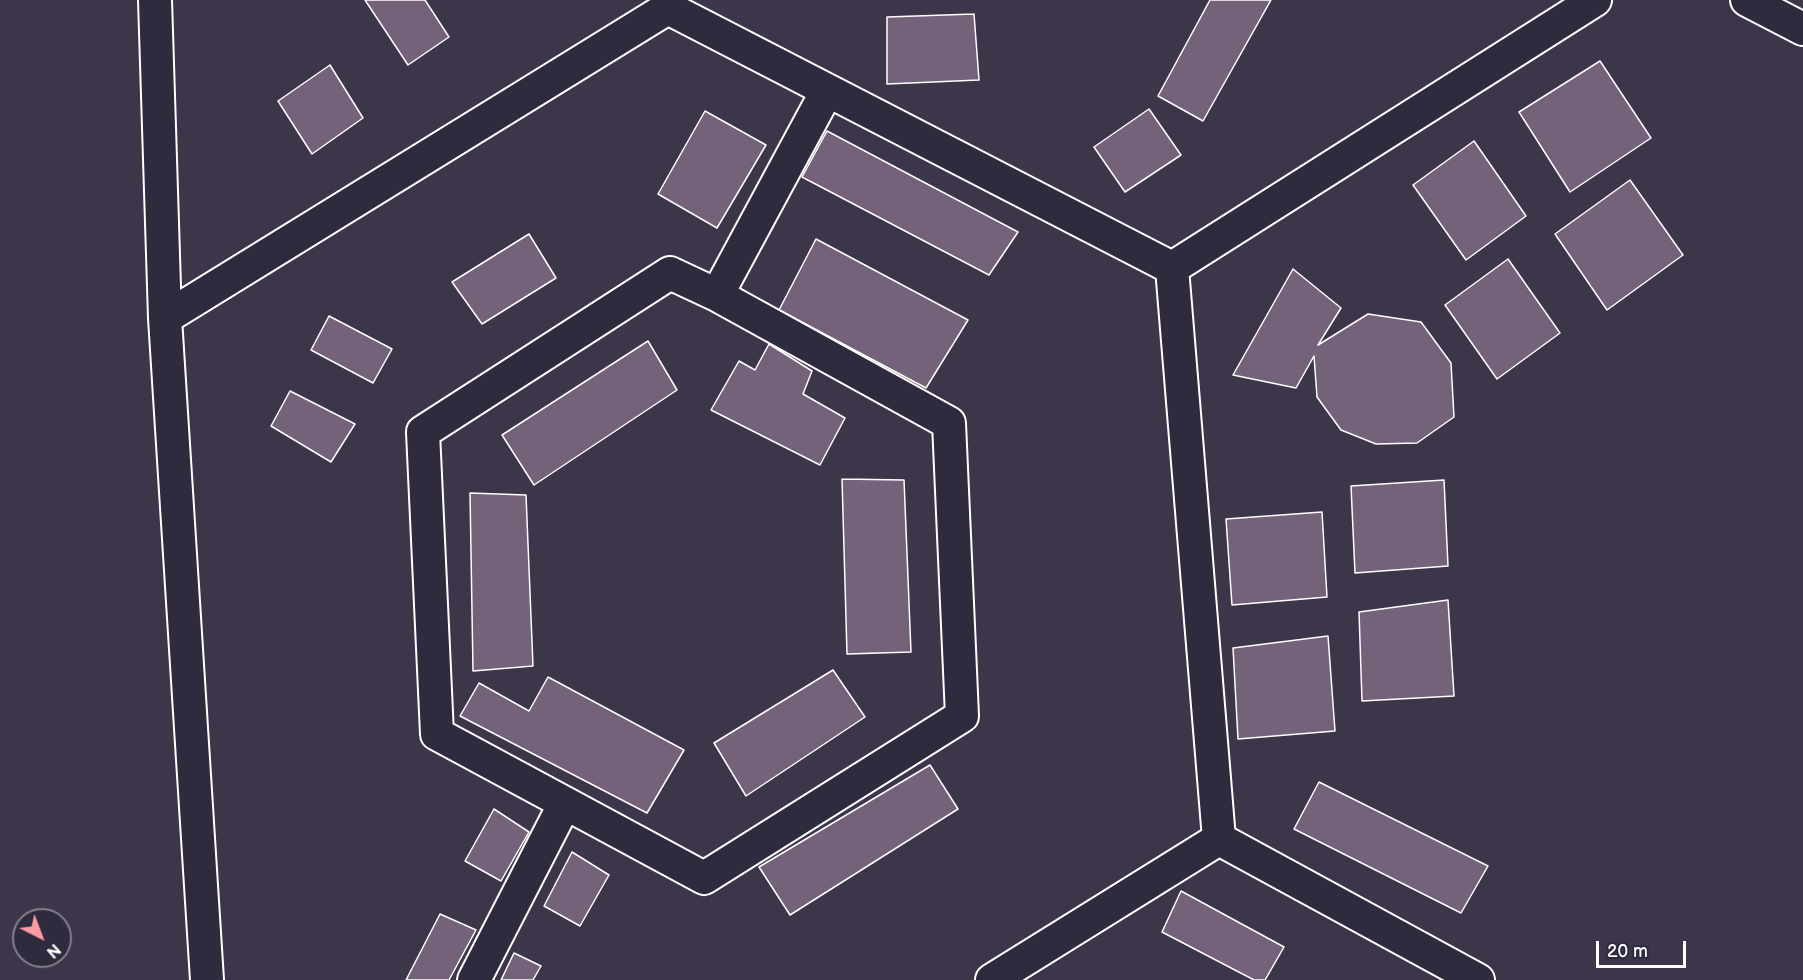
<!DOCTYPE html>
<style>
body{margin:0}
#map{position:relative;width:1803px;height:980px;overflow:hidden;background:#3d3549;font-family:"Balsamiq Sans",sans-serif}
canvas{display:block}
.north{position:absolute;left:12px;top:908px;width:60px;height:60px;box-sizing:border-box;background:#2f2a3d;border:2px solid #827f8b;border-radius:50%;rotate:138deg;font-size:16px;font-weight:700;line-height:24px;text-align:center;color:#fff}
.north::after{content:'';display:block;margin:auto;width:21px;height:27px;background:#ff9aa2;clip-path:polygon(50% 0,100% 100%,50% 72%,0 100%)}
.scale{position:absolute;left:1596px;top:941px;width:90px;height:27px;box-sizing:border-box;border:3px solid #fff;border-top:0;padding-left:8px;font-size:18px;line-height:21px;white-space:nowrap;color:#fff;-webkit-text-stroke:4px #2f2a3d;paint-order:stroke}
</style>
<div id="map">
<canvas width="1803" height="980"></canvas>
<div class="north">N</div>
<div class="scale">20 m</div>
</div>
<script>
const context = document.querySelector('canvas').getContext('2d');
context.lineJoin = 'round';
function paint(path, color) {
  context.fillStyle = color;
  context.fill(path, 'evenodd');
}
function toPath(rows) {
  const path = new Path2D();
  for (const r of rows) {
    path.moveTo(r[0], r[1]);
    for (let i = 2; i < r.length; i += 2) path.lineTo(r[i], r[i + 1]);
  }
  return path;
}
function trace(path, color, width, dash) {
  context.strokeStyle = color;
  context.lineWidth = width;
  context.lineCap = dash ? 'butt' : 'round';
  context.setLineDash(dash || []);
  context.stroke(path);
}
const building = toPath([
 [365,0,425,0,449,37,408,65,365,0],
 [1210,0,1271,0,1203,121,1158,96,1210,0],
 [974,14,979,80,887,84,887,17,974,14],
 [1600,61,1651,138,1570,192,1519,112,1600,61],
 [330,65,363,118,312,154,278,101,330,65],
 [1149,109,1181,155,1125,192,1094,147,1149,109],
 [705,111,766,145,717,228,658,194,705,111],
 [827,131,1018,232,989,275,802,177,827,131],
 [1474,141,1526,216,1466,260,1413,185,1474,141],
 [1630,180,1683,255,1607,310,1555,234,1630,180],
 [529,234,556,278,482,324,452,282,529,234],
 [816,239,968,320,926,388,779,310,816,239],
 [1508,259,1560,333,1497,379,1445,305,1508,259],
 [1293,269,1341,308,1318,345,1368,314,1421,322,1451,363,1454,417,1417,443,1376,444,1341,430,1317,397,1314,356,1296,388,1233,375,1293,269],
 [329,316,392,349,373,383,311,350,329,316],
 [648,341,677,390,534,485,502,435,648,341],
 [769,344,812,371,803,394,845,418,820,465,711,410,739,361,755,370,769,344],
 [290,391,355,424,331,462,271,426,290,391],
 [842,479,904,480,911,652,847,654,842,479],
 [1444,480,1448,566,1355,573,1351,486,1444,480],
 [470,493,526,495,533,666,473,671,470,493],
 [1322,512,1327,597,1232,605,1226,519,1322,512],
 [1448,600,1454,696,1362,701,1359,612,1448,600],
 [1328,636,1335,731,1238,739,1233,648,1328,636],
 [833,670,865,717,746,796,714,743,833,670],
 [548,677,684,750,647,813,460,716,479,683,529,711,548,677],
 [930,765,958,809,790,915,759,867,930,765],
 [1319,782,1488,866,1461,913,1294,829,1319,782],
 [494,809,529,832,501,881,465,861,494,809],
 [572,852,609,875,580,926,544,906,572,852],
 [1181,891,1284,947,1265,980,1254,980,1162,932,1181,891],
 [440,914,476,930,449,980,406,980,440,914],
 [514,953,541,966,533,980,501,980,514,953]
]);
paint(building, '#74617a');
trace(building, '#fff', 1.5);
const minor = toPath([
 [155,0,165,318,207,980],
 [1747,0,1803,29],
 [1172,268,1219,839,1478,980],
 [670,273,717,295,949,423,962,716,704,878,437,734,423,432,670,273],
 [717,295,827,91],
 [165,318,668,8,1172,268,1595,0],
 [474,980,565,803],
 [992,980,1219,839]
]);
trace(minor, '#fff', 36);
trace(minor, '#2f2a3d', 32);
</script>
